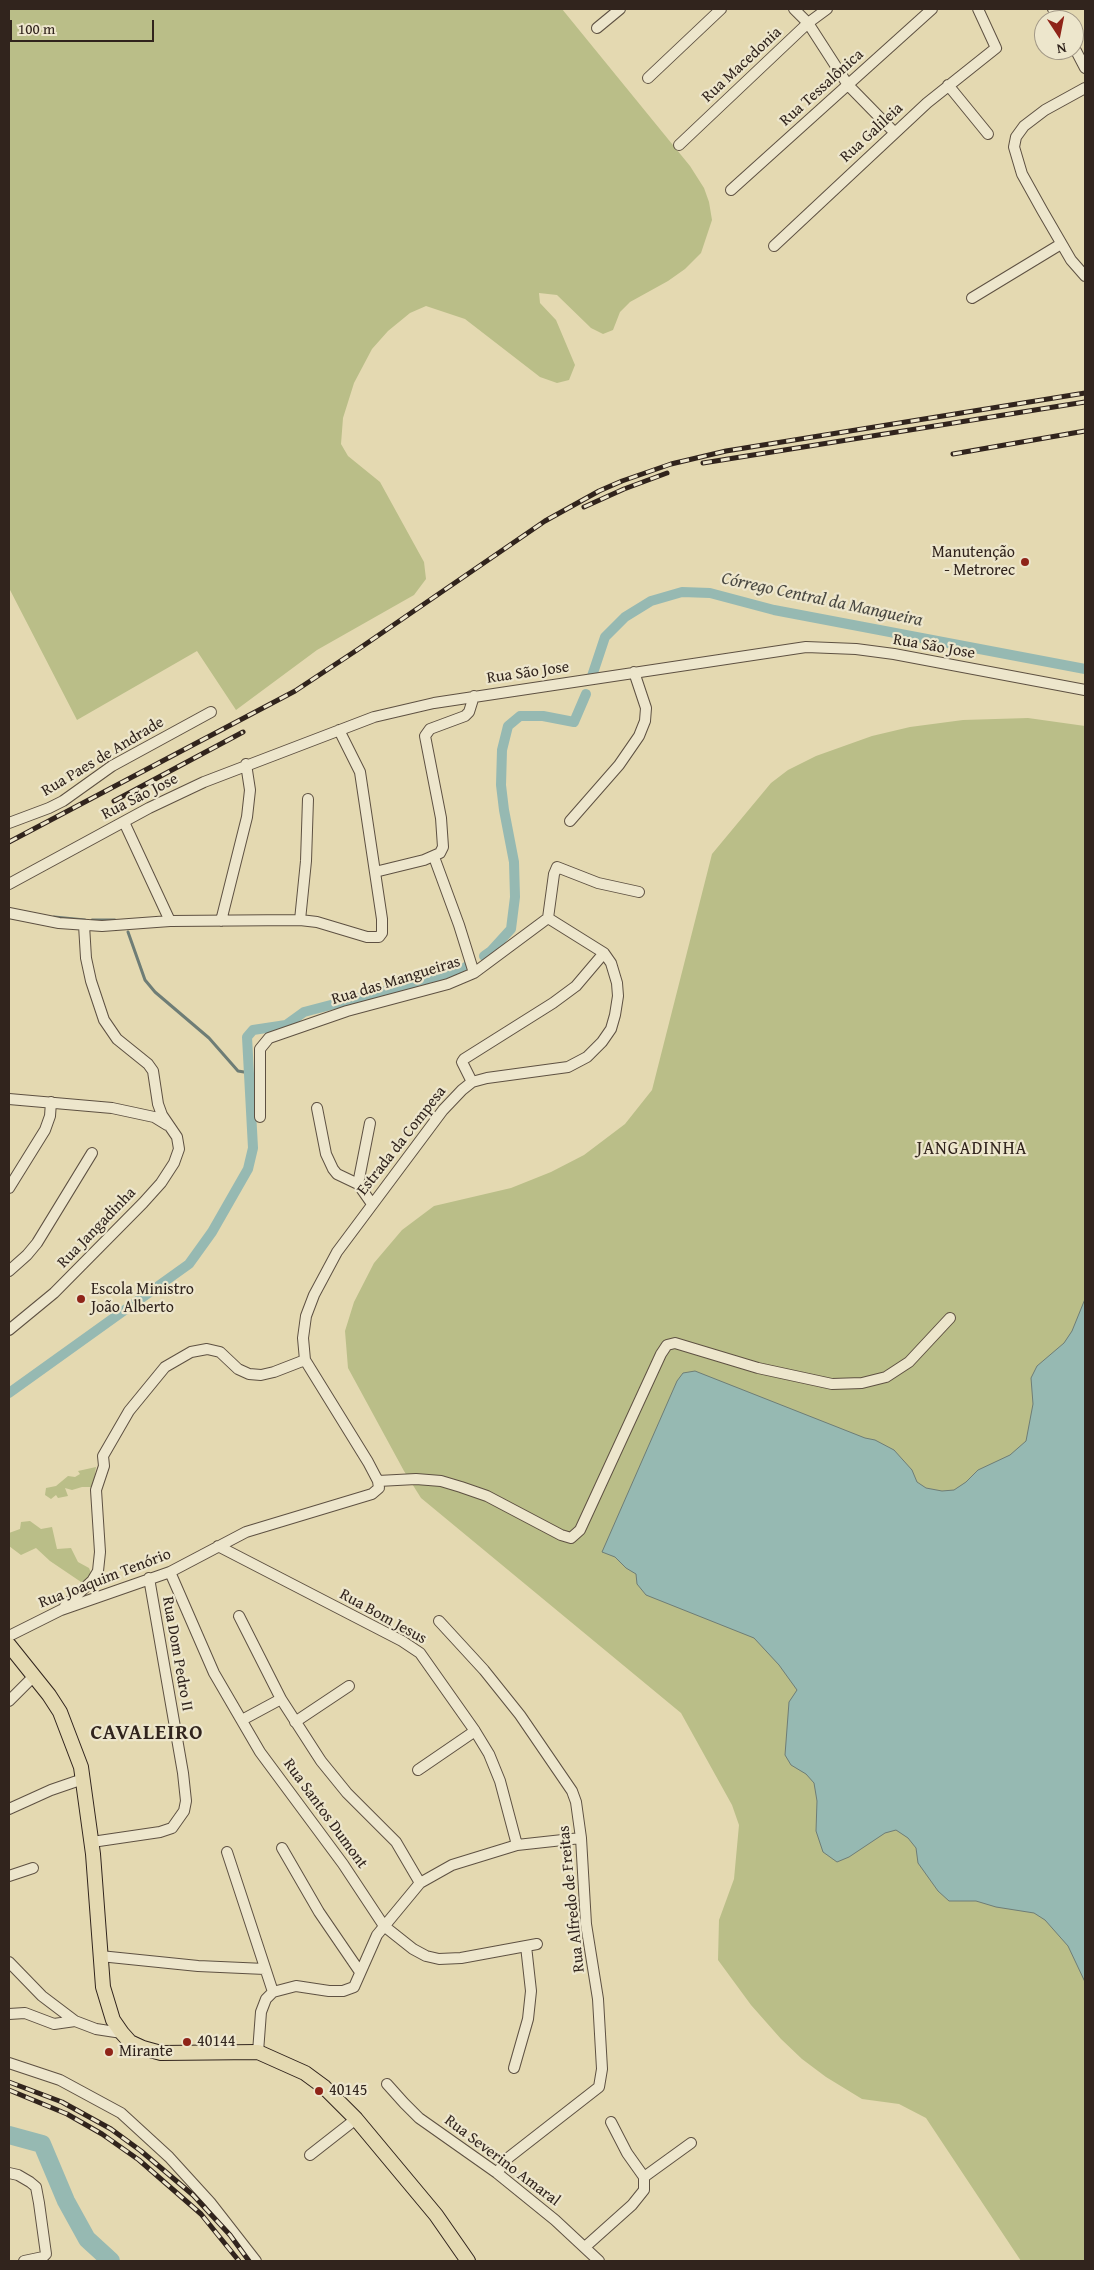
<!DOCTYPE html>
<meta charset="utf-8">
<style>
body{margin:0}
#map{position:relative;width:1094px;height:2270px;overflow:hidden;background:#e4d9b1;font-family:"Gentium Book Plus",serif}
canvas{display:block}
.frame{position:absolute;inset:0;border:10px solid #31241d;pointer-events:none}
.north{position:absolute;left:1034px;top:10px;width:50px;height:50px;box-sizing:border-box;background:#ede6cc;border:1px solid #a29886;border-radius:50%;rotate:169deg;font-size:14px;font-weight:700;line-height:20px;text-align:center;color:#31241d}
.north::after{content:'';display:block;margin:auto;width:18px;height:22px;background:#8f2418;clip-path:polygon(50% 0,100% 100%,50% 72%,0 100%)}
.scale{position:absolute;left:10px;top:20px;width:144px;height:22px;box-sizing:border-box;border:2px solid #31241d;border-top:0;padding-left:6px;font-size:15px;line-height:18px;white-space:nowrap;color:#31241d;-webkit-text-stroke:4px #ede6cc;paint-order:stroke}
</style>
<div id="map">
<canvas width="1094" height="2270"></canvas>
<div class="frame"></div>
<div class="north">N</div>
<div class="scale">100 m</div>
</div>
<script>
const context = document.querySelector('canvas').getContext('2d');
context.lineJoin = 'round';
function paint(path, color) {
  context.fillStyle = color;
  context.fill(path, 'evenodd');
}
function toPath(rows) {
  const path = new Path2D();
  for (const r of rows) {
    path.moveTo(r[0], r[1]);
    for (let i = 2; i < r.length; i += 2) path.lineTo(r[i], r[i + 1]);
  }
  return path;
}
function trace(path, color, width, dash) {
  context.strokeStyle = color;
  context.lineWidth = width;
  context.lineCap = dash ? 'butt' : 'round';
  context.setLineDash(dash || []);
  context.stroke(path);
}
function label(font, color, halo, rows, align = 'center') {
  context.font = font + ' "Gentium Book Plus",serif';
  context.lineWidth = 4.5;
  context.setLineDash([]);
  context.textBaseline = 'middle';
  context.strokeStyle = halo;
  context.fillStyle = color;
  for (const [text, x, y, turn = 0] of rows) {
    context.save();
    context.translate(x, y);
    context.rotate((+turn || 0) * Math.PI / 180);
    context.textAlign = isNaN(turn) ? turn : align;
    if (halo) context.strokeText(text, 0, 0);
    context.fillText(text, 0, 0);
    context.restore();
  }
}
paint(toPath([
 [9,9,562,9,690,166,704,188,709,202,712,220,701,253,685,269,668,281,630,302,620,312,613,330,603,334,591,328,557,295,539,293,540,303,556,320,575,365,569,380,557,383,540,377,465,319,426,306,410,313,388,331,372,349,354,383,343,418,341,444,348,456,380,482,424,562,426,579,414,595,317,650,236,710,197,651,77,720,9,588],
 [1028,718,1085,726,1085,2261,1021,2261,926,2118,899,2104,862,2099,826,2077,802,2059,781,2039,751,2005,718,1960,719,1920,734,1879,739,1825,732,1805,681,1713,421,1498,404,1471,348,1368,345,1331,354,1302,374,1263,402,1230,434,1206,511,1188,551,1172,584,1155,625,1124,652,1090,712,854,771,783,788,770,816,756,872,736,910,727,963,720],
 [96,1467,93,1487,82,1487,72,1490,65,1488,68,1496,58,1498,56,1495,51,1499,45,1495,46,1488,56,1486,68,1476,75,1477,80,1474,78,1471],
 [30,1521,41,1529,52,1527,57,1549,71,1548,78,1562,89,1568,91,1573,84,1584,50,1561,36,1548,21,1555,9,1546,9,1533,20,1529,21,1522]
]), '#babe88');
const water = toPath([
 [1085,1299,1085,1982,1068,1946,1045,1920,1034,1913,996,1907,976,1901,949,1901,938,1891,918,1863,916,1848,908,1838,896,1830,885,1833,849,1857,837,1862,823,1852,816,1831,817,1801,814,1783,806,1774,791,1765,785,1755,789,1702,797,1690,779,1665,754,1638,646,1595,637,1584,636,1574,626,1568,615,1557,602,1552,677,1381,683,1373,695,1371,865,1438,875,1440,894,1450,912,1470,917,1482,926,1488,942,1491,954,1490,966,1482,978,1470,1010,1455,1026,1441,1033,1404,1031,1378,1037,1366,1064,1343,1072,1331,1085,1299]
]);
paint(water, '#96b9b2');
trace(water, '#6e7d76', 1);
trace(toPath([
 [54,917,85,920],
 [92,920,115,920],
 [128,932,145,980,155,992,209,1038,238,1071,250,1073]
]), '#6e7d76', 3);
trace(toPath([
 [592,676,605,637,625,617,651,601,682,592,710,593,774,610,1085,669],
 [484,956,491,951,511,929,515,897,514,862,504,810,501,785,502,750,508,726,520,716,543,716,574,722,586,694],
 [9,1393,189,1264,212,1232,248,1169,253,1148,247,1037,253,1030,286,1025,304,1012,430,979,463,969,470,964]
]), '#96b9b2', 10);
trace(toPath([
 [9,2135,42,2144,66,2201,87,2239,111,2261]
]), '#96b9b2', 18);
const minor = toPath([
 [794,9,808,23,848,85,894,132],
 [1053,9,1059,20],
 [597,28,620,9],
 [1074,47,1085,68],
 [648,78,721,9],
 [948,85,988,134],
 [1085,88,1045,110,1024,126,1016,137,1014,147,1022,174,1042,210,1071,260,1085,276],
 [679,145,808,23,827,9],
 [731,190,932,9],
 [774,246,927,103,996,48,978,9],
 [972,298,1061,244],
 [570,821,619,765,639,736,645,721,646,708,634,672],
 [124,822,170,921],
 [9,823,49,808,63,801,112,766,211,712],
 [434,857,459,925,474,973],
 [375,872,424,860,440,853,443,847,441,818,425,736,430,729,465,716,469,712,474,696],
 [9,884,149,808,204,782,374,717,434,703,806,647,856,649,894,654,1085,690],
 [9,913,59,923,102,926,170,921,300,920,317,922,367,937,379,937,382,933,382,919,360,772,339,730],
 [300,920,306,861,308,799],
 [221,921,247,817,250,790,246,764],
 [472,1082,462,1062,464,1059,553,1003,576,986,604,953],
 [9,1099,112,1108,154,1117,167,1125],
 [317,1108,326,1154,333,1169,337,1174,358,1184,372,1204],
 [260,1117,260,1049,269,1038,347,1011,448,984,474,973,548,918,554,874,557,867,598,883,639,892],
 [358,1184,370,1123],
 [9,1188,45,1130,50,1116,51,1102],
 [9,1271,27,1255,37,1243,92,1153],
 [9,1330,54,1293,143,1203,161,1183,174,1163,179,1149,177,1137,162,1115,158,1104,153,1071,148,1064,117,1039,104,1020,91,981,86,958,84,925],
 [378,1481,416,1479,441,1481,461,1487,487,1496,561,1535,571,1538,580,1530,661,1354,667,1345,675,1343,758,1368,832,1384,862,1383,886,1377,909,1362,950,1318],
 [218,1546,402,1641,420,1653,475,1731,489,1754,500,1781,517,1845],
 [170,1572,214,1673,260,1752,343,1864,384,1926,413,1949,426,1956,439,1959,461,1958,537,1944],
 [65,1606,92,1581,98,1571,100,1552,96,1490,104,1466,103,1456,129,1411,165,1367,191,1352,207,1349,220,1352,238,1369,249,1374,261,1375,274,1372,305,1360],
 [239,1616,281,1699,321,1761,347,1793,396,1842,420,1883],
 [439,1621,484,1670,520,1715,572,1791,576,1802,581,1838,586,1924,598,1999,602,2069,599,2087,508,2158,497,2173],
 [9,1636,61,1610,170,1572,246,1532,372,1494,379,1488,378,1481,368,1462,305,1360,303,1338,306,1316,314,1295,337,1252,443,1110,462,1090,472,1082,487,1078,568,1067,587,1057,602,1042,611,1029,615,1015,618,996,617,983,611,963,604,953,548,918],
 [9,1701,34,1676],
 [242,1720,281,1699],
 [295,1722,349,1686],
 [418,1770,475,1731],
 [9,1809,51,1790,83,1779],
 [92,1842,160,1832,172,1828,184,1811,186,1801,183,1773,149,1578],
 [282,1848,319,1912,360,1972],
 [227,1852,273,1992],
 [9,1876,33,1868],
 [100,1956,198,1966,265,1969],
 [9,1962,42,1996,75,2021,96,2029,122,2033],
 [9,2014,25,2013,54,2024,75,2021],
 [258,2052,261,2012,266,1999,273,1992,296,1986,329,1991,343,1991,354,1987,377,1935,420,1883,452,1865,517,1845,581,1838],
 [9,2063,60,2080,121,2113,169,2157,210,2202,256,2261],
 [514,2068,528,2019,531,1991,526,1946],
 [387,2084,404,2103,419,2118,497,2173,555,2220,599,2261],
 [611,2122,627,2153,644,2177],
 [310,2155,356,2119],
 [9,2173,18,2175,30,2182,36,2187,39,2203,46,2254,43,2257,24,2261],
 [644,2177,691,2143],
 [585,2247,632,2205,644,2190,644,2177]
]);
const major = toPath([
 [9,1645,49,1695,60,1712,81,1767,93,1854,103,1987,113,2020,122,2033,130,2042,143,2048,161,2053,258,2052,305,2073,324,2087,356,2119,436,2215,468,2261]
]);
trace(minor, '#5e5142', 12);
trace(major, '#31241d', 16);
trace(minor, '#ede6cc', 10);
trace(major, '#e4d9b1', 14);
const rail = toPath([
 [953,454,1085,431],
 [703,463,1085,402],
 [584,507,624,489,667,473],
 [114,801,243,732],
 [9,842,295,691,357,650,545,521,599,491,622,481,671,464,726,451,1085,393],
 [9,2082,62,2102,111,2129,141,2151,193,2195,230,2235,249,2261],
 [9,2090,67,2114,102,2134,139,2160,201,2214,239,2261]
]);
trace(rail, '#31241d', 5);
trace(rail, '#ede6cc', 3, [9]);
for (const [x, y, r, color] of [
 [1025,562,5,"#8f2418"],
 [81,1299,5,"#8f2418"],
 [187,2042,5,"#8f2418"],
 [109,2052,5,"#8f2418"],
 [319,2091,5,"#8f2418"]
]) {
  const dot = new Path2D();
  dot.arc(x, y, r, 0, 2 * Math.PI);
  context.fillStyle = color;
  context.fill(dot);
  trace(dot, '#ede6cc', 2);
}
label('16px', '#31241d', '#ede6cc', [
 ["Rua Macedonia",742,65,-43],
 ["Rua Tessalônica",822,88,-42],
 ["Rua Galileia",872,133,-43],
 ["Rua São Jose",934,647,10],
 ["Rua São Jose",528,673,-8],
 ["Rua Paes de Andrade",103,757,-31],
 ["Rua São Jose",140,797,-27],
 ["Rua das Mangueiras",396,981,-17],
 ["Estrada da Compesa",402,1141,-52],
 ["Rua Jangadinha",97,1228,-46],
 ["Rua Joaquim Tenório",105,1579,-21],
 ["Rua Bom Jesus",383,1617,29],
 ["Rua Dom Pedro II",177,1654,80],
 ["Rua Santos Dumont",325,1814,54],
 ["Rua Alfredo de Freitas",572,1899,-96],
 ["Rua Severino Amaral",502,2161,37]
]);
label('16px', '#31241d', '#ede6cc', [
 ["Manutenção",1015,553,"right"],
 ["- Metrorec",1015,571,"right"],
 ["Escola Ministro",91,1290],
 ["João Alberto",91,1308],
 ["40144",197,2042],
 ["Mirante",119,2052],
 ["40145",329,2091]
], 'left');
label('italic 18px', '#4a4942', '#ede6cc', [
 ["Córrego Central da Mangueira",822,600,12]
]);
context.letterSpacing = '1px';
label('18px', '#31241d', '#ede6cc', [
 ["JANGADINHA",972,1149]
]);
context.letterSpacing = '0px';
context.letterSpacing = '1px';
label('bold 21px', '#31241d', '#ede6cc', [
 ["CAVALEIRO",147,1734]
]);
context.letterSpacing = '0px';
</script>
